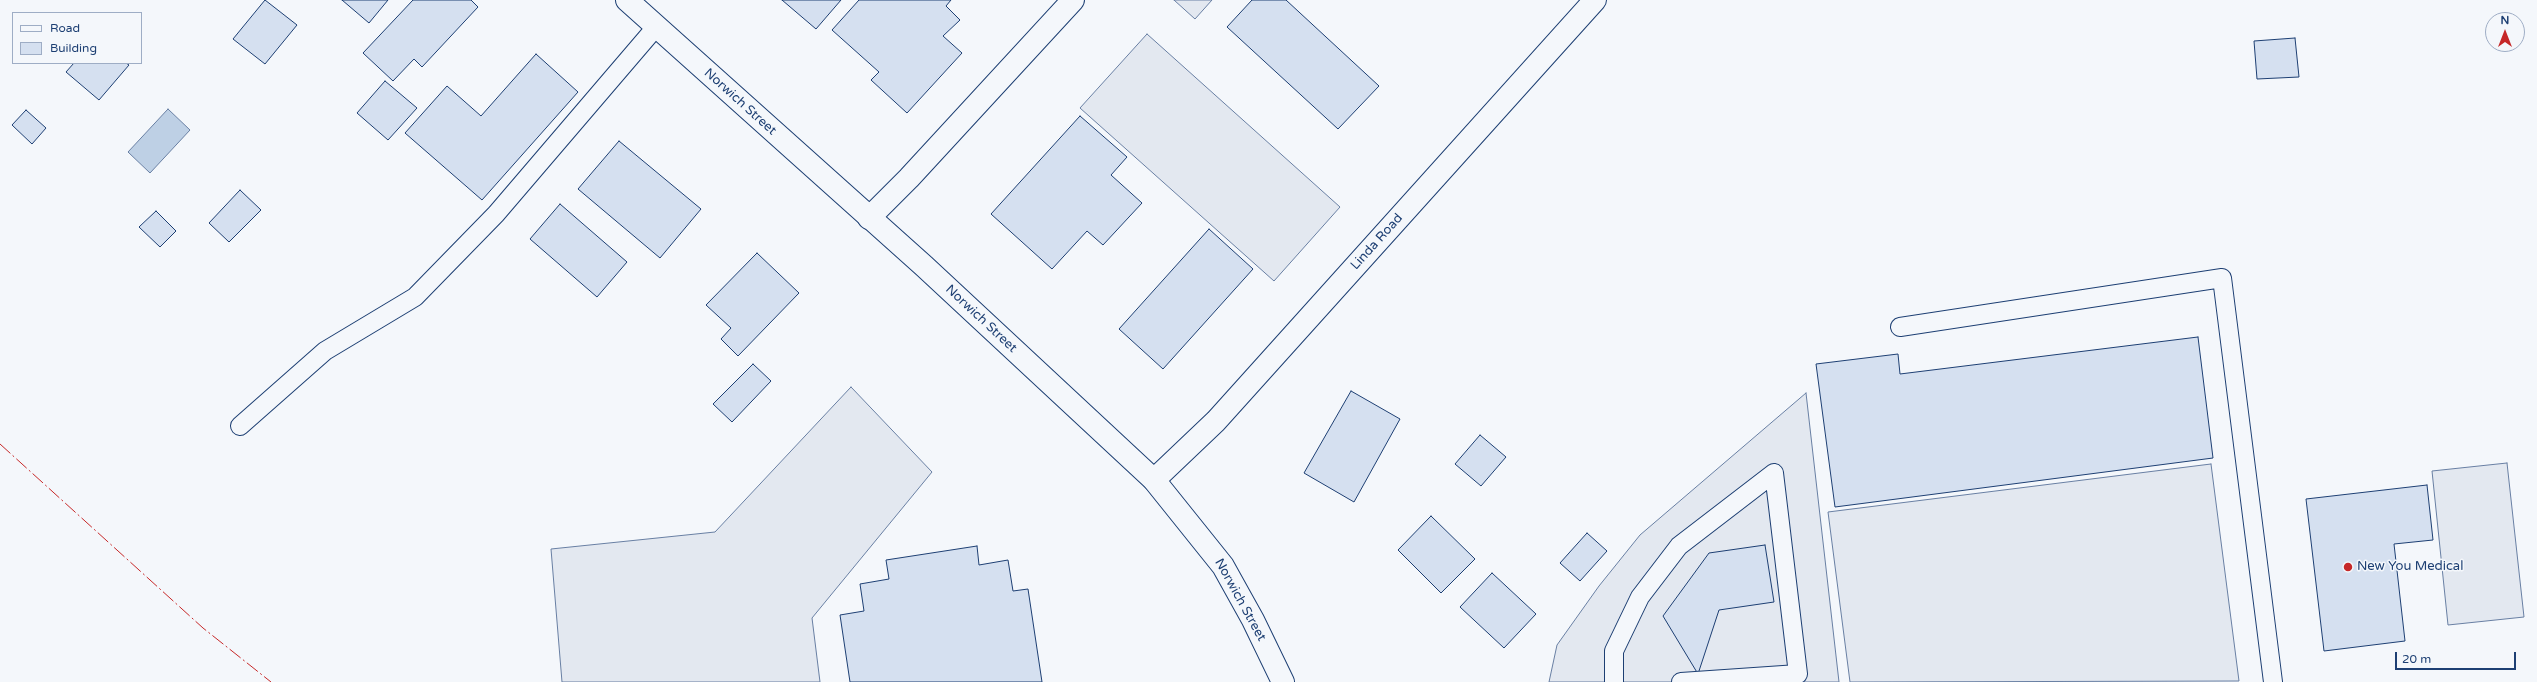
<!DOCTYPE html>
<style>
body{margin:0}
#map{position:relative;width:2537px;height:682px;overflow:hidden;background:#f4f7fb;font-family:"Varela Round",sans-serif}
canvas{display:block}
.legend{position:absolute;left:12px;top:12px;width:130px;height:52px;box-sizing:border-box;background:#f4f7fb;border:1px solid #9eadc5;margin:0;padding:5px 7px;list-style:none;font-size:12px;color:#1d3f73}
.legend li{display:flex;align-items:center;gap:8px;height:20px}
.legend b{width:20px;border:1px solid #9eadc5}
.north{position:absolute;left:2485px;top:12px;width:40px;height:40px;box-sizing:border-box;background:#f4f7fb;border:1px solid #9eadc5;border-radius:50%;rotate:0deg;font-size:11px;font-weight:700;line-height:16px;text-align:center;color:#1d3f73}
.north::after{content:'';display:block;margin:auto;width:14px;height:18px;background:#c62828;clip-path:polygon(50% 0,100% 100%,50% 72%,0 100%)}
.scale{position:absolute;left:2395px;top:652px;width:121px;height:18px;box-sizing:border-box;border:2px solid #1d3f73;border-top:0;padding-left:5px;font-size:12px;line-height:14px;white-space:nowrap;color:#1d3f73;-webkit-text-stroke:3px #f4f7fb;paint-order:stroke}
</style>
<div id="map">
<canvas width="2537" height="682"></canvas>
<ul class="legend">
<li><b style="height:5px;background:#f4f7fb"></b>Road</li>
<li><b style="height:11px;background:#d5e0f0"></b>Building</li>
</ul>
<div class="north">N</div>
<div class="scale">20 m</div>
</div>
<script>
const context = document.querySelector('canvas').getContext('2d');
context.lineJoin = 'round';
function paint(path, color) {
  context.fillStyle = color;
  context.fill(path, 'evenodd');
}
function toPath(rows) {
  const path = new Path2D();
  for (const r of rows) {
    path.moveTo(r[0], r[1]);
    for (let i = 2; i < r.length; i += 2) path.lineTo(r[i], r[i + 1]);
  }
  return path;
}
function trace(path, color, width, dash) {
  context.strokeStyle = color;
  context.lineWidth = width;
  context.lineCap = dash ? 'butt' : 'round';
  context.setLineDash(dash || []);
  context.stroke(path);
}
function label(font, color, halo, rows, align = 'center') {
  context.font = font + ' "Varela Round",sans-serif';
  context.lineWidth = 3;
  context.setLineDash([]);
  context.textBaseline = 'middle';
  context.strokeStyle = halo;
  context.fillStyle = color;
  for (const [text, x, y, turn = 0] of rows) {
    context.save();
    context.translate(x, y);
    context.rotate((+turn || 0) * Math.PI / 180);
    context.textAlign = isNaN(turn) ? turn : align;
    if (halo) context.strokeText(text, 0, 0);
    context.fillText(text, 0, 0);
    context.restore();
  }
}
const parking = toPath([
 [1174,0,1212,0,1195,19,1174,0],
 [1147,34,1340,207,1274,281,1080,108,1147,34],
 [851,387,932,472,812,618,820,682,562,682,551,549,715,532,851,387],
 [1806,393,1839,682,1549,682,1557,645,1599,586,1640,535,1806,393],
 [2507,463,2524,617,2448,625,2432,471,2507,463],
 [2211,464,2239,681,1850,682,1828,512,2211,464]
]);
paint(parking, '#e3e8f0');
trace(parking, '#687fa3', 1);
const water = toPath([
 [168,109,190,130,150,173,128,152,168,109]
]);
paint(water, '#bed0e5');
trace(water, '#687fa3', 1);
const building = toPath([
 [265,0,297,25,265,64,233,39,265,0],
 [342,0,388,0,369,23,342,0],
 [413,0,471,0,478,7,422,67,414,59,393,81,363,53,413,0],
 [782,0,841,0,816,29,782,0],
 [859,0,951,0,946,6,960,20,943,36,962,53,907,113,871,80,879,72,832,30,859,0],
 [1252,0,1286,0,1379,86,1338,129,1227,27,1252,0],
 [2295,38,2299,77,2257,79,2254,41,2295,38],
 [536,54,578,92,482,200,405,133,447,86,481,116,536,54],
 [74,63,126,63,129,65,99,100,66,72,74,63],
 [385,81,417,108,388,140,357,113,385,81],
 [26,110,46,128,32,144,12,125,26,110],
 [1080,116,1127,157,1111,175,1142,203,1103,245,1087,231,1052,269,991,214,1080,116],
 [619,141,701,209,660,258,578,189,619,141],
 [240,190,261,210,229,242,209,223,240,190],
 [560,204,627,262,597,297,530,239,560,204],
 [156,211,176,231,160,247,139,227,156,211],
 [1209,229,1253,269,1163,369,1119,329,1209,229],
 [757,253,799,293,738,356,721,339,731,328,706,305,757,253],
 [2198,337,2213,458,1835,507,1816,364,1898,354,1900,374,2198,337],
 [753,364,771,381,732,422,713,404,753,364],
 [1351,391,1400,419,1354,502,1304,473,1351,391],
 [1480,435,1506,457,1481,486,1455,464,1480,435],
 [2427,485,2433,540,2394,544,2405,641,2324,651,2306,499,2427,485],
 [1431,516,1475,559,1441,593,1398,550,1431,516],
 [1587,533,1607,551,1580,581,1560,563,1587,533],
 [1765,545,1774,602,1719,610,1698,674,1663,616,1709,553,1765,545],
 [977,546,979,565,1008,560,1013,591,1028,589,1042,682,850,682,840,615,864,611,860,584,889,579,886,560,977,546],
 [1492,573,1536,614,1504,648,1460,607,1492,573]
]);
paint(building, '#d5e0f0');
trace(building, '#1d3f73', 1);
const service = toPath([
 [1900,327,2222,278,2273,682],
 [240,426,325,351,415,297,496,214,656,27],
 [1614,682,1614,651,1640,597,1679,546,1774,473,1798,674,1681,682]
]);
const minor = toPath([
 [869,218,909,178,1073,0],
 [1154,480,1216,421,1595,0]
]);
const secondary = toPath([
 [627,0,924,266,1154,480,1223,566,1253,620,1283,682]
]);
trace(service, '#1d3f73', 20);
trace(minor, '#1d3f73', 24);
trace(secondary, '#1d3f73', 24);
trace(service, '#f4f7fb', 18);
trace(minor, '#f4f7fb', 22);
trace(secondary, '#f4f7fb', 22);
trace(toPath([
 [0,444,203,628,271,682]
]), '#c62828', 1, [14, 3, 2, 3]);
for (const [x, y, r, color] of [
 [2348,567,5,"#c62828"]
]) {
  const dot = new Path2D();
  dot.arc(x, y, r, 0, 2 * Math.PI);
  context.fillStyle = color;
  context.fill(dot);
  trace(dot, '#f4f7fb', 1.5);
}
label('13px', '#1d3f73', '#f4f7fb', [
 ["Norwich Street",740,102,42],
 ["Linda Road",1377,242,-48],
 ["Norwich Street",981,319,43],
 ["Norwich Street",1240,600,61]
]);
label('13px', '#1d3f73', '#f4f7fb', [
 ["New You Medical",2357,567]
], 'left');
</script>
